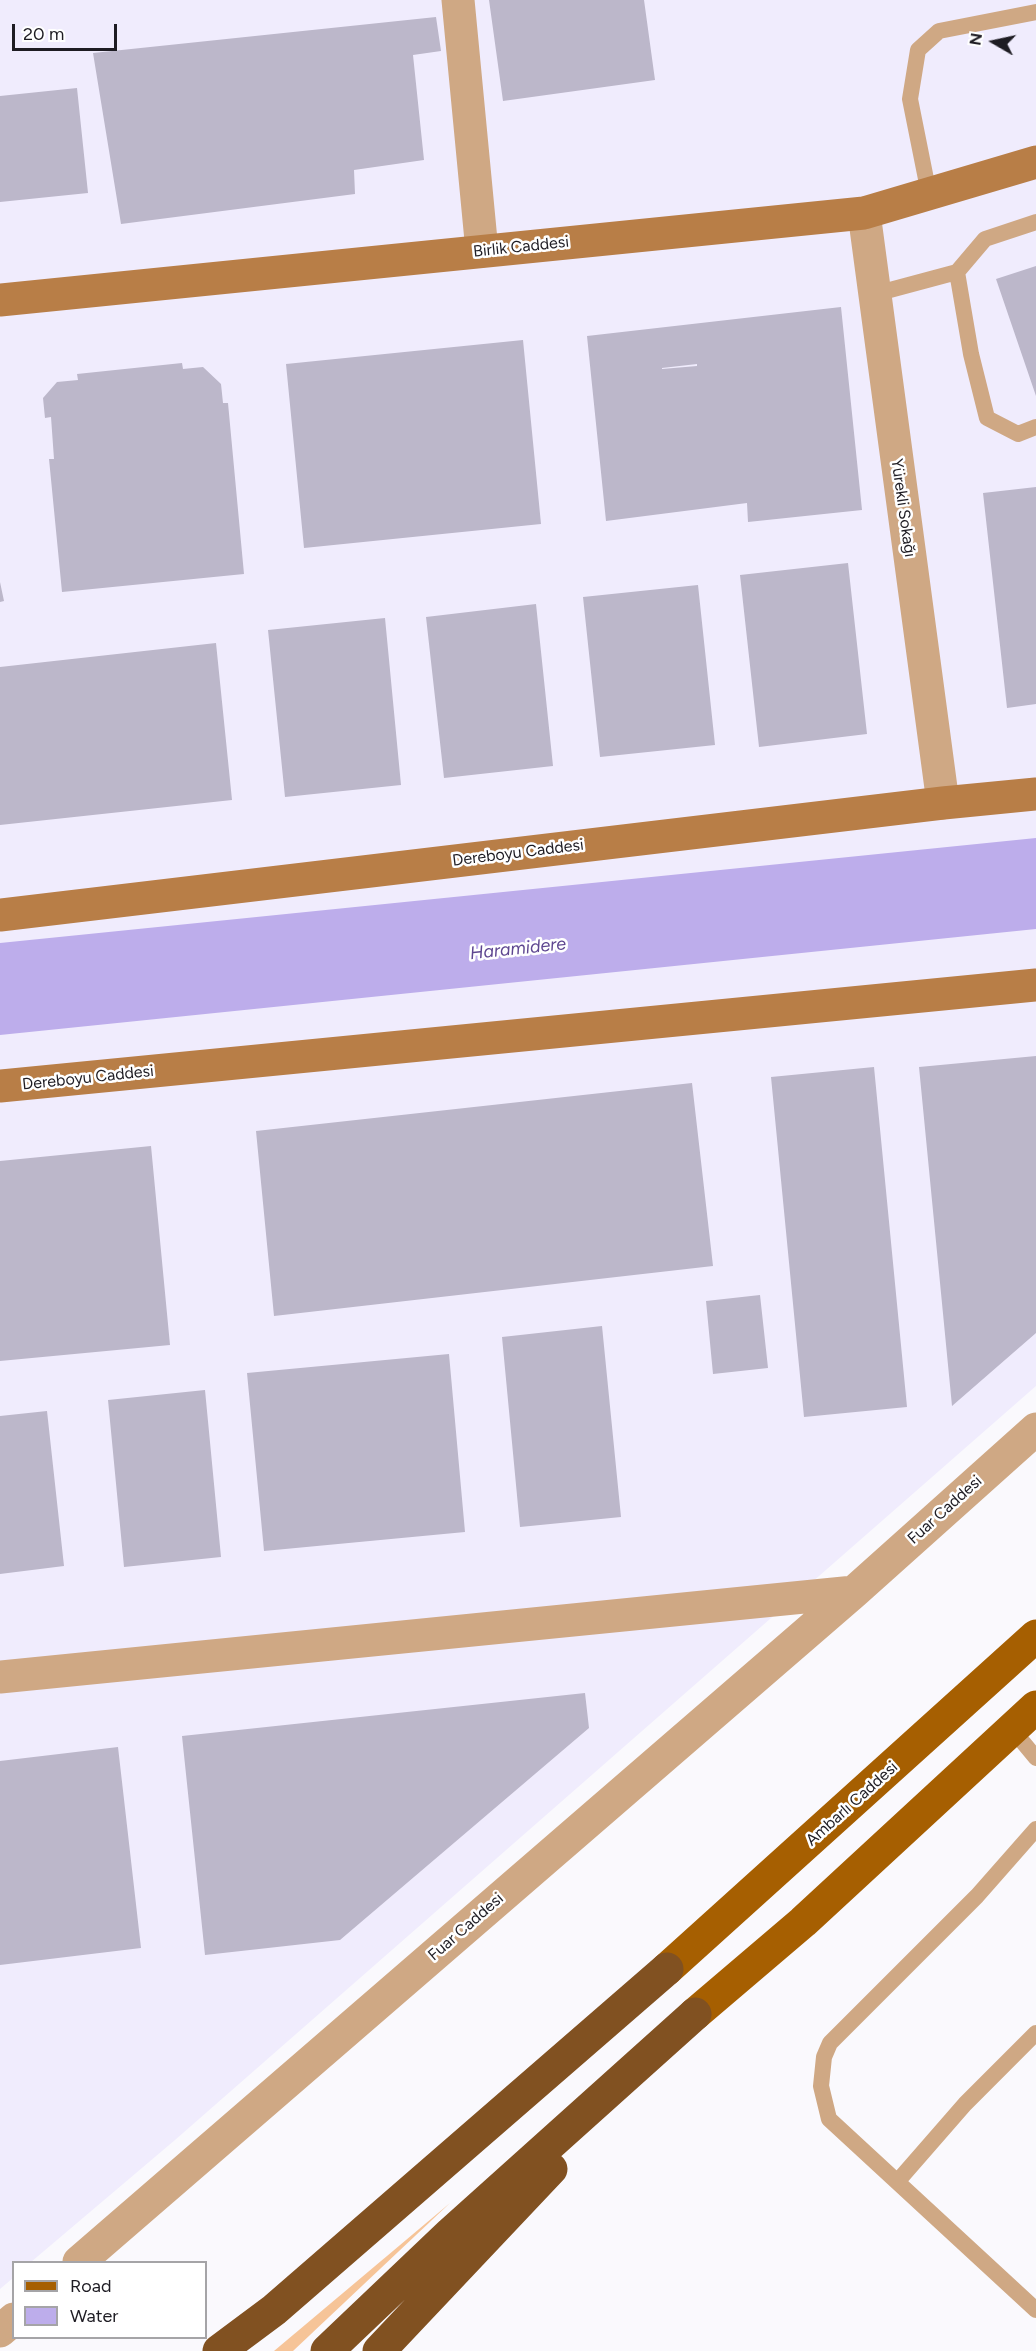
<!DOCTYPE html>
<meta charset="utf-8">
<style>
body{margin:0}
#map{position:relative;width:1036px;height:2351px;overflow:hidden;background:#faf9fd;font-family:Figtree,sans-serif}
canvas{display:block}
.legend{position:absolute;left:12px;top:2261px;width:195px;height:78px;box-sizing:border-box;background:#fff;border:2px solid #a5a4a7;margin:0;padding:8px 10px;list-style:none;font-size:18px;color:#1e1c23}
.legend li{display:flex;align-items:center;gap:12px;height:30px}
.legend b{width:30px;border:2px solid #a5a4a7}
.north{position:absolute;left:964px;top:12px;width:60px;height:60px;-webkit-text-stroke:4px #fff;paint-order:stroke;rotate:279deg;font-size:16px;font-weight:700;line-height:24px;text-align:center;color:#1e1c23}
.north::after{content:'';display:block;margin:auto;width:21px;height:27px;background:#1e1c23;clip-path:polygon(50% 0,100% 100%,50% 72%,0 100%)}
.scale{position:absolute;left:12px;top:24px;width:105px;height:27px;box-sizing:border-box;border:3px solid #1e1c23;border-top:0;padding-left:8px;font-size:18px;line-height:21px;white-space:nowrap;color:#1e1c23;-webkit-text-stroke:4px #fff;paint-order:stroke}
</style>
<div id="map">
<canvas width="1036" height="2351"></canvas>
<ul class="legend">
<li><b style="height:8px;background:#a65f01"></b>Road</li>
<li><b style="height:16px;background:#bdadeb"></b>Water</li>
</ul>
<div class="north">N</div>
<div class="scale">20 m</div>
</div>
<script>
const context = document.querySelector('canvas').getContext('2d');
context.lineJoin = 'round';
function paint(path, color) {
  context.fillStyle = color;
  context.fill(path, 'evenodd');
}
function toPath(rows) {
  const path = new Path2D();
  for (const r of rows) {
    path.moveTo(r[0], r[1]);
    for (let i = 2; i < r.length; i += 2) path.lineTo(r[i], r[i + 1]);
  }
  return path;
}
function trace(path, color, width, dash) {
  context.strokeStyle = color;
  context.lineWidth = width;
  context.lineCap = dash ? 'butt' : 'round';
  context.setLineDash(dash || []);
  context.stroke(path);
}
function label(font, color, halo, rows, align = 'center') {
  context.font = font + ' Figtree,sans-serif';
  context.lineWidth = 5;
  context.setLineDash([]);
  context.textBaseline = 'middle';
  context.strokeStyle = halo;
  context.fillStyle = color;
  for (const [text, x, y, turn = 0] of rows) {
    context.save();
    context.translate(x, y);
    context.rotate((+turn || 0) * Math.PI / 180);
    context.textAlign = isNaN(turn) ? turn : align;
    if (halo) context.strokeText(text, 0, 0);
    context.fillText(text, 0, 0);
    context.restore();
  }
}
paint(toPath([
 [0,0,1036,0,1036,1386,175,2140,31,2262,14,2262,13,2278,0,2289]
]), '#f0ecfd');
paint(toPath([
 [450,2203,293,2351,274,2351]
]), '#f6c498');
paint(toPath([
 [1036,838,1036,929,0,1035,0,943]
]), '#bdadeb');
paint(toPath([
 [489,0,644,0,655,80,503,101],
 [436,17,441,51,413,55,424,160,354,170,355,194,121,224,93,53],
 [77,88,88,193,0,202,0,96],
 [1036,266,1036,396,996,279],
 [841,307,862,510,748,522,747,503,606,521,587,336],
 [697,364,697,366,662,369,662,368],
 [523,340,541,524,304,548,286,364],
 [182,363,183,369,203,367,221,384,223,403,228,403,244,574,62,592,49,459,54,459,51,417,45,418,43,398,57,382,78,380,77,374],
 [1036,487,1036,704,1007,708,983,493],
 [848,563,867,734,759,747,740,575],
 [0,582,4,601,0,602],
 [698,585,715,745,600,757,583,597],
 [536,604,553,766,444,778,426,617],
 [385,618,401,785,285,797,268,630],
 [216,643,232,800,0,825,0,667],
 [1036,1056,1036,1333,952,1406,919,1067],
 [874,1067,907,1407,804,1417,771,1077],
 [692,1083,713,1266,274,1316,256,1131],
 [151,1146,170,1345,0,1361,0,1161],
 [760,1295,768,1368,713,1374,706,1301],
 [602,1326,621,1517,520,1527,502,1337],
 [449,1354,465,1532,264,1551,247,1373],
 [205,1390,221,1557,124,1567,108,1400],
 [47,1411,64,1566,0,1574,0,1416],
 [585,1693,589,1728,340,1940,205,1955,182,1736],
 [118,1747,141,1948,0,1965,0,1761]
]), '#bcb7ca');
trace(toPath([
 [929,194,910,99,918,50,939,31,1036,12],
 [1036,222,985,239,957,272,971,354,987,418,1018,434,1036,427],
 [875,294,957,272],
 [1012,1729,1036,1758],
 [1036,1829,977,1896,830,2043,824,2057,821,2086,829,2119,1036,2310],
 [897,2182,965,2104,1036,2033]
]), '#cfa884', 16);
trace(toPath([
 [458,0,482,251],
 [864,213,943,803],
 [0,1677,854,1592],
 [79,2262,854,1592,1036,1429],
 [0,2331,14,2319]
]), '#cfa884', 33);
trace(toPath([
 [0,300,864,213,1036,162],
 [0,915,943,803,1036,794],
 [0,1086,1036,985]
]), '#b87e47', 33);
trace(toPath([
 [667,1969,1036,1636],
 [695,2014,803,1922,1036,1707]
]), '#a65f01', 33);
trace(toPath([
 [219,2351,274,2310,667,1969],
 [327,2351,451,2233,695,2014],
 [379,2351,551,2169]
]), '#815121', 33);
label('16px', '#1e1c23', '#fff', [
 ["Birlik Caddesi",521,247,-6],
 ["Yürekli Sokağı",903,508,82],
 ["Dereboyu Caddesi",518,853,-7],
 ["Dereboyu Caddesi",88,1078,-6],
 ["Fuar Caddesi",945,1510,-42],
 ["Ambarlı Caddesi",852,1804,-42],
 ["Fuar Caddesi",466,1927,-41]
]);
label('italic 18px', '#5e4690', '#fff', [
 ["Haramidere",518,949,-6]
]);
</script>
